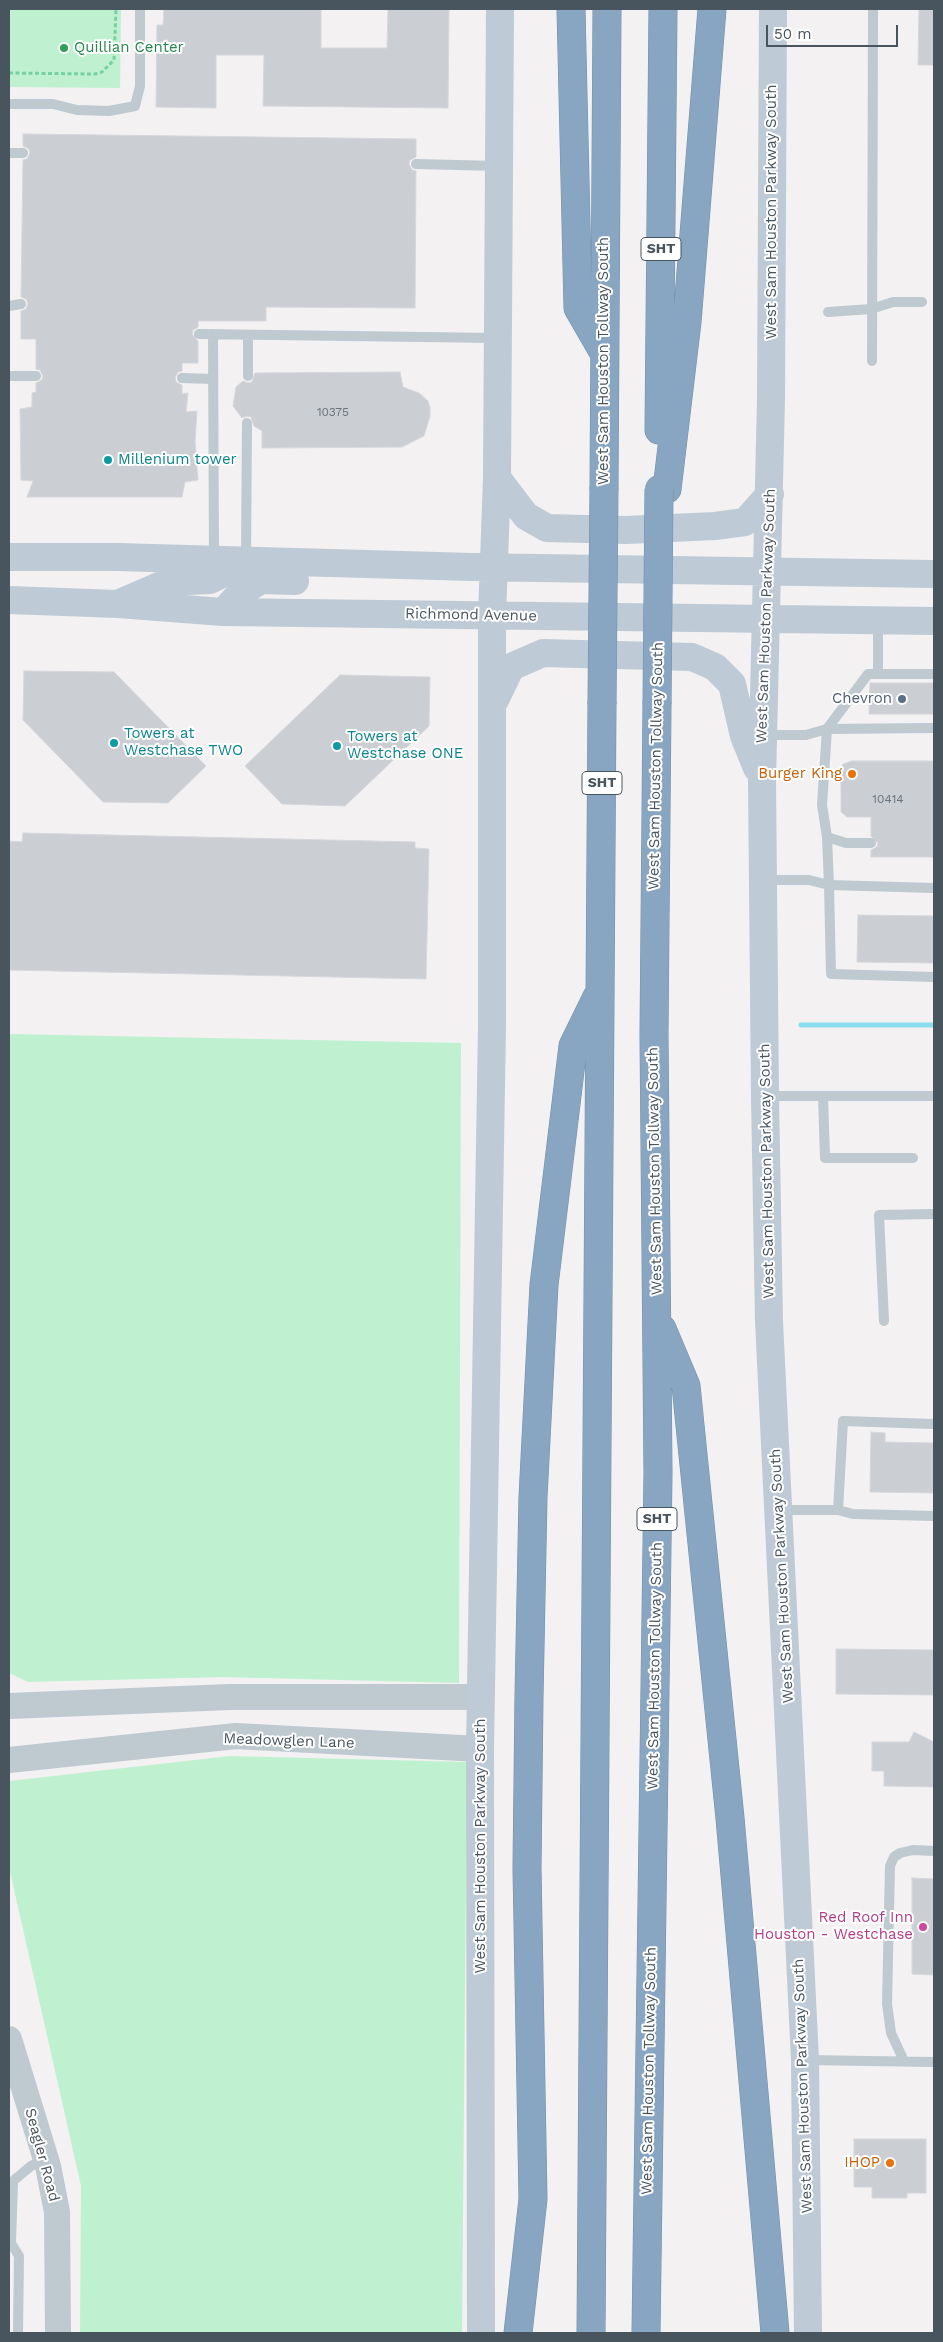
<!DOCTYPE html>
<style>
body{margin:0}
#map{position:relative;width:943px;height:2342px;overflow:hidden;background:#f3f1f1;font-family:"Work Sans",sans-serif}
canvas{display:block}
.frame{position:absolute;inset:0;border:10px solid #48555f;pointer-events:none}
.scale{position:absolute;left:766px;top:25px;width:132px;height:22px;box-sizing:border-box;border:2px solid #48555f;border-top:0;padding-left:6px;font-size:15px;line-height:18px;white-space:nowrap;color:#48555f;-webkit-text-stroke:4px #fff;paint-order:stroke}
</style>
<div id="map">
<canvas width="943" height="2342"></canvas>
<div class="frame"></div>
<div class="scale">50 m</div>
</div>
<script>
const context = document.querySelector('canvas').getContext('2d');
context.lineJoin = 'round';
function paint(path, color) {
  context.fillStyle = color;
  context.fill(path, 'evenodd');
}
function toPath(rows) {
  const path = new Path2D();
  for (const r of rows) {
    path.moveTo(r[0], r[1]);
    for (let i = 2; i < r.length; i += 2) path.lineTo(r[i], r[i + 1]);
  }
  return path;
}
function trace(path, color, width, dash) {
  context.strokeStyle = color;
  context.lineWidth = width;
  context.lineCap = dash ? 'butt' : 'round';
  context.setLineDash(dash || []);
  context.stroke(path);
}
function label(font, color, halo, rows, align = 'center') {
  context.font = font + ' "Work Sans",sans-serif';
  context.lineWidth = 4;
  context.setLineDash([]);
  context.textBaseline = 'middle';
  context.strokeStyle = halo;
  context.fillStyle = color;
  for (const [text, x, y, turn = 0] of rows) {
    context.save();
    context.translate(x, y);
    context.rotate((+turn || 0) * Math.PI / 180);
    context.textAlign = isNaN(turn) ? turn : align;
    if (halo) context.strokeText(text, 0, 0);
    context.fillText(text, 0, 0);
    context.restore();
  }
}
paint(toPath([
 [9,9,121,9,120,88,9,87],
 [9,1034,461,1043,459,1683,223,1677,28,1682,9,1673],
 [230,1756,467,1762,462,2333,80,2333,81,2186,9,1867,9,1781]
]), '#bff1d1');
trace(toPath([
 [801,1025,934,1025]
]), '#8bdeef', 5);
const building = toPath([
 [164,9,321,9,321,48,387,48,388,9,449,9,448,108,263,106,264,55,216,55,216,108,156,107,157,25,163,25,164,9],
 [919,9,934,9,934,65,918,65,919,9],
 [23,134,416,139,416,157,410,160,409,164,412,170,416,171,415,308,266,307,266,321,198,321,198,327,193,330,192,334,198,341,198,363,182,363,182,371,178,372,175,377,176,382,182,385,182,394,188,393,186,412,197,411,195,441,198,480,185,482,182,497,27,497,33,481,21,480,20,409,32,407,32,393,36,392,36,383,42,380,43,376,40,370,36,369,36,339,21,339,21,311,26,309,28,303,26,299,21,297,23,160,27,159,30,153,29,149,23,146,23,134],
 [400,372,403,387,419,393,428,401,430,408,430,416,424,436,402,447,262,448,262,431,254,426,251,417,247,416,242,418,233,406,236,387,243,381,248,383,252,382,255,373,400,372],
 [24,671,114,672,206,766,168,803,103,802,23,720,24,671],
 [340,675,430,677,429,726,345,806,282,804,245,766,340,675],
 [870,683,934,683,934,714,869,714,870,683],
 [852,761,934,761,934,857,871,857,871,850,877,847,878,843,871,836,871,817,847,817,841,812,841,785,838,772,843,764,852,761],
 [23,833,415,842,415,848,429,849,426,979,9,970,9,841,22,842,23,833],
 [858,915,934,916,934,963,857,962,858,915],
 [871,1432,885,1433,885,1442,934,1443,934,1493,870,1492,871,1432],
 [836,1649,934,1650,934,1695,836,1694,836,1649],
 [914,1732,934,1742,934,1787,884,1786,884,1771,872,1771,872,1742,909,1742,914,1732],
 [912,1878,934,1879,934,1975,912,1974,912,1878],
 [854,2139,926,2139,926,2193,907,2193,907,2198,872,2198,872,2187,854,2187,854,2139]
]);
paint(building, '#cbced3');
trace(building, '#d5d7dc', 1);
const motorway = toPath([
 [571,9,578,308,604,353],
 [659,430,663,9],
 [604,487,607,9],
 [667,489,687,322,712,9],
 [662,1329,686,1386,730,1818,775,2333],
 [518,2333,533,2199,527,1868,529,1697,533,1497,544,1285,573,1046,597,997],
 [591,2333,602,704],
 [646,2333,658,1473,654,1034,657,704]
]);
trace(motorway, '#7390ad', 29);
trace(toPath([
 [9,73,95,74,102,72,114,60,116,9]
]), '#76d1a1', 3, [4, 2.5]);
trace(toPath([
 [9,104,53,104,77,110,109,111,135,106,140,86,140,9],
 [9,153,23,153],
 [416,164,498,166],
 [9,306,21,304],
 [828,312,871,309,893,302,922,302],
 [199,334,497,338],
 [213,334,214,558],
 [872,361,873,9],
 [9,376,36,376],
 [248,376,248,335],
 [182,378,213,379],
 [246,559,247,423],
 [878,674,878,622],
 [934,674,868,674,827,729,822,805,827,837,829,885,934,888],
 [764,735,806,735,827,729,934,728],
 [827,837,846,843,871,843],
 [764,880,809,880,829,885,831,974,934,977],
 [766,1096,934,1096],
 [823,1096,825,1158,913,1158],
 [884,1321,879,1215,934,1214],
 [779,1510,838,1510,853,1514,934,1516],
 [838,1510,843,1421,934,1424],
 [805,2060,934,2062],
 [904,2061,891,2033,887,2004,890,1866,894,1857,900,1853,913,1850,934,1851],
 [18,2333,19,2256,11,2243,13,2181,31,2166,45,2159]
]), '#bec9d0', 10);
trace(toPath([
 [9,1706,230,1697,481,1697],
 [9,1760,236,1736,480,1749],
 [9,2039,48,2166,57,2212,58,2333]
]), '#bec9d0', 26);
trace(toPath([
 [773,9,771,399,762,781,765,1096,769,1321,805,2060,808,2333],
 [497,478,526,516,547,528,626,530,715,526,745,522,770,494],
 [9,557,117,557,473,567,934,574],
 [9,600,118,604,223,612,934,621],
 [122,602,168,582,210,580,236,567],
 [223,612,243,591,261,580,295,581],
 [495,700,511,667,543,653,692,657,715,667,732,684,744,736,757,768],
 [481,2333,480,1749,492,1025,492,615,497,478,500,9]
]), '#becad5', 28);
trace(motorway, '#88a5c1', 28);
const motorwayBridge = toPath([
 [602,704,604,487],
 [657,704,659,489]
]);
trace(motorwayBridge, '#7390ad', 29, []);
trace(motorwayBridge, '#88a5c1', 28);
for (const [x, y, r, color] of [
 [64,48,5,"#2e9e5b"],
 [108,460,5,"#0f9aa8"],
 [902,699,5,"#5c6f8a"],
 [114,743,5,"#0f9aa8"],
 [337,746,5,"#0f9aa8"],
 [852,774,5,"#e8710a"],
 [923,1927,5,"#d1479c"],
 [890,2163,5,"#e8710a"]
]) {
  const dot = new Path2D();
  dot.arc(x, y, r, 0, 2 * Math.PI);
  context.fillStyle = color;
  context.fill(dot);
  trace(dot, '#fff', 2);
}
label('12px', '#69737c', null, [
 ["10375",333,412],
 ["10414",888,799]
]);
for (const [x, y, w] of [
 [661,249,40],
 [602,783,40],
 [657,1519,40]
]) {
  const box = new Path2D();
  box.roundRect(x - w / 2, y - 11.5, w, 23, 4);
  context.fillStyle = '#fff';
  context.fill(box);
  trace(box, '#48555f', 1);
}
label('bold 14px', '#48555f', null, [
 ["SHT",661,249],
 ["SHT",602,783],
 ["SHT",657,1519]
]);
label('15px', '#27864d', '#fff', [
 ["Quillian Center",74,48]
], 'left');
label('15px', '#48555f', '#fff', [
 ["West Sam Houston Parkway South",772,212,-90],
 ["West Sam Houston Tollway South",604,361,-90],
 ["Richmond Avenue",471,615,1],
 ["West Sam Houston Parkway South",766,616,-88],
 ["West Sam Houston Tollway South",656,766,-89],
 ["West Sam Houston Tollway South",655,1171,-91],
 ["West Sam Houston Parkway South",767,1171,-91],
 ["West Sam Houston Parkway South",782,1576,-93],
 ["West Sam Houston Tollway South",655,1666,-89],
 ["Meadowglen Lane",289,1741,2],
 ["West Sam Houston Parkway South",481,1846,-90],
 ["West Sam Houston Tollway South",649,2071,-89],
 ["West Sam Houston Parkway South",803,2086,-92],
 ["Seagler Road",42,2155,75]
]);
label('15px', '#0d838f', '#fff', [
 ["Millenium tower",118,460],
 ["Towers at",124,734],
 ["Westchase TWO",124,751],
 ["Towers at",347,737],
 ["Westchase ONE",347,754]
], 'left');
label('15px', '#4e5e75', '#fff', [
 ["Chevron",892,699]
], 'right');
label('15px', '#c56008', '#fff', [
 ["Burger King",842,774],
 ["IHOP",880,2163]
], 'right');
label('15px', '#b23c85', '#fff', [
 ["Red Roof Inn",913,1918],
 ["Houston - Westchase",913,1935]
], 'right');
</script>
